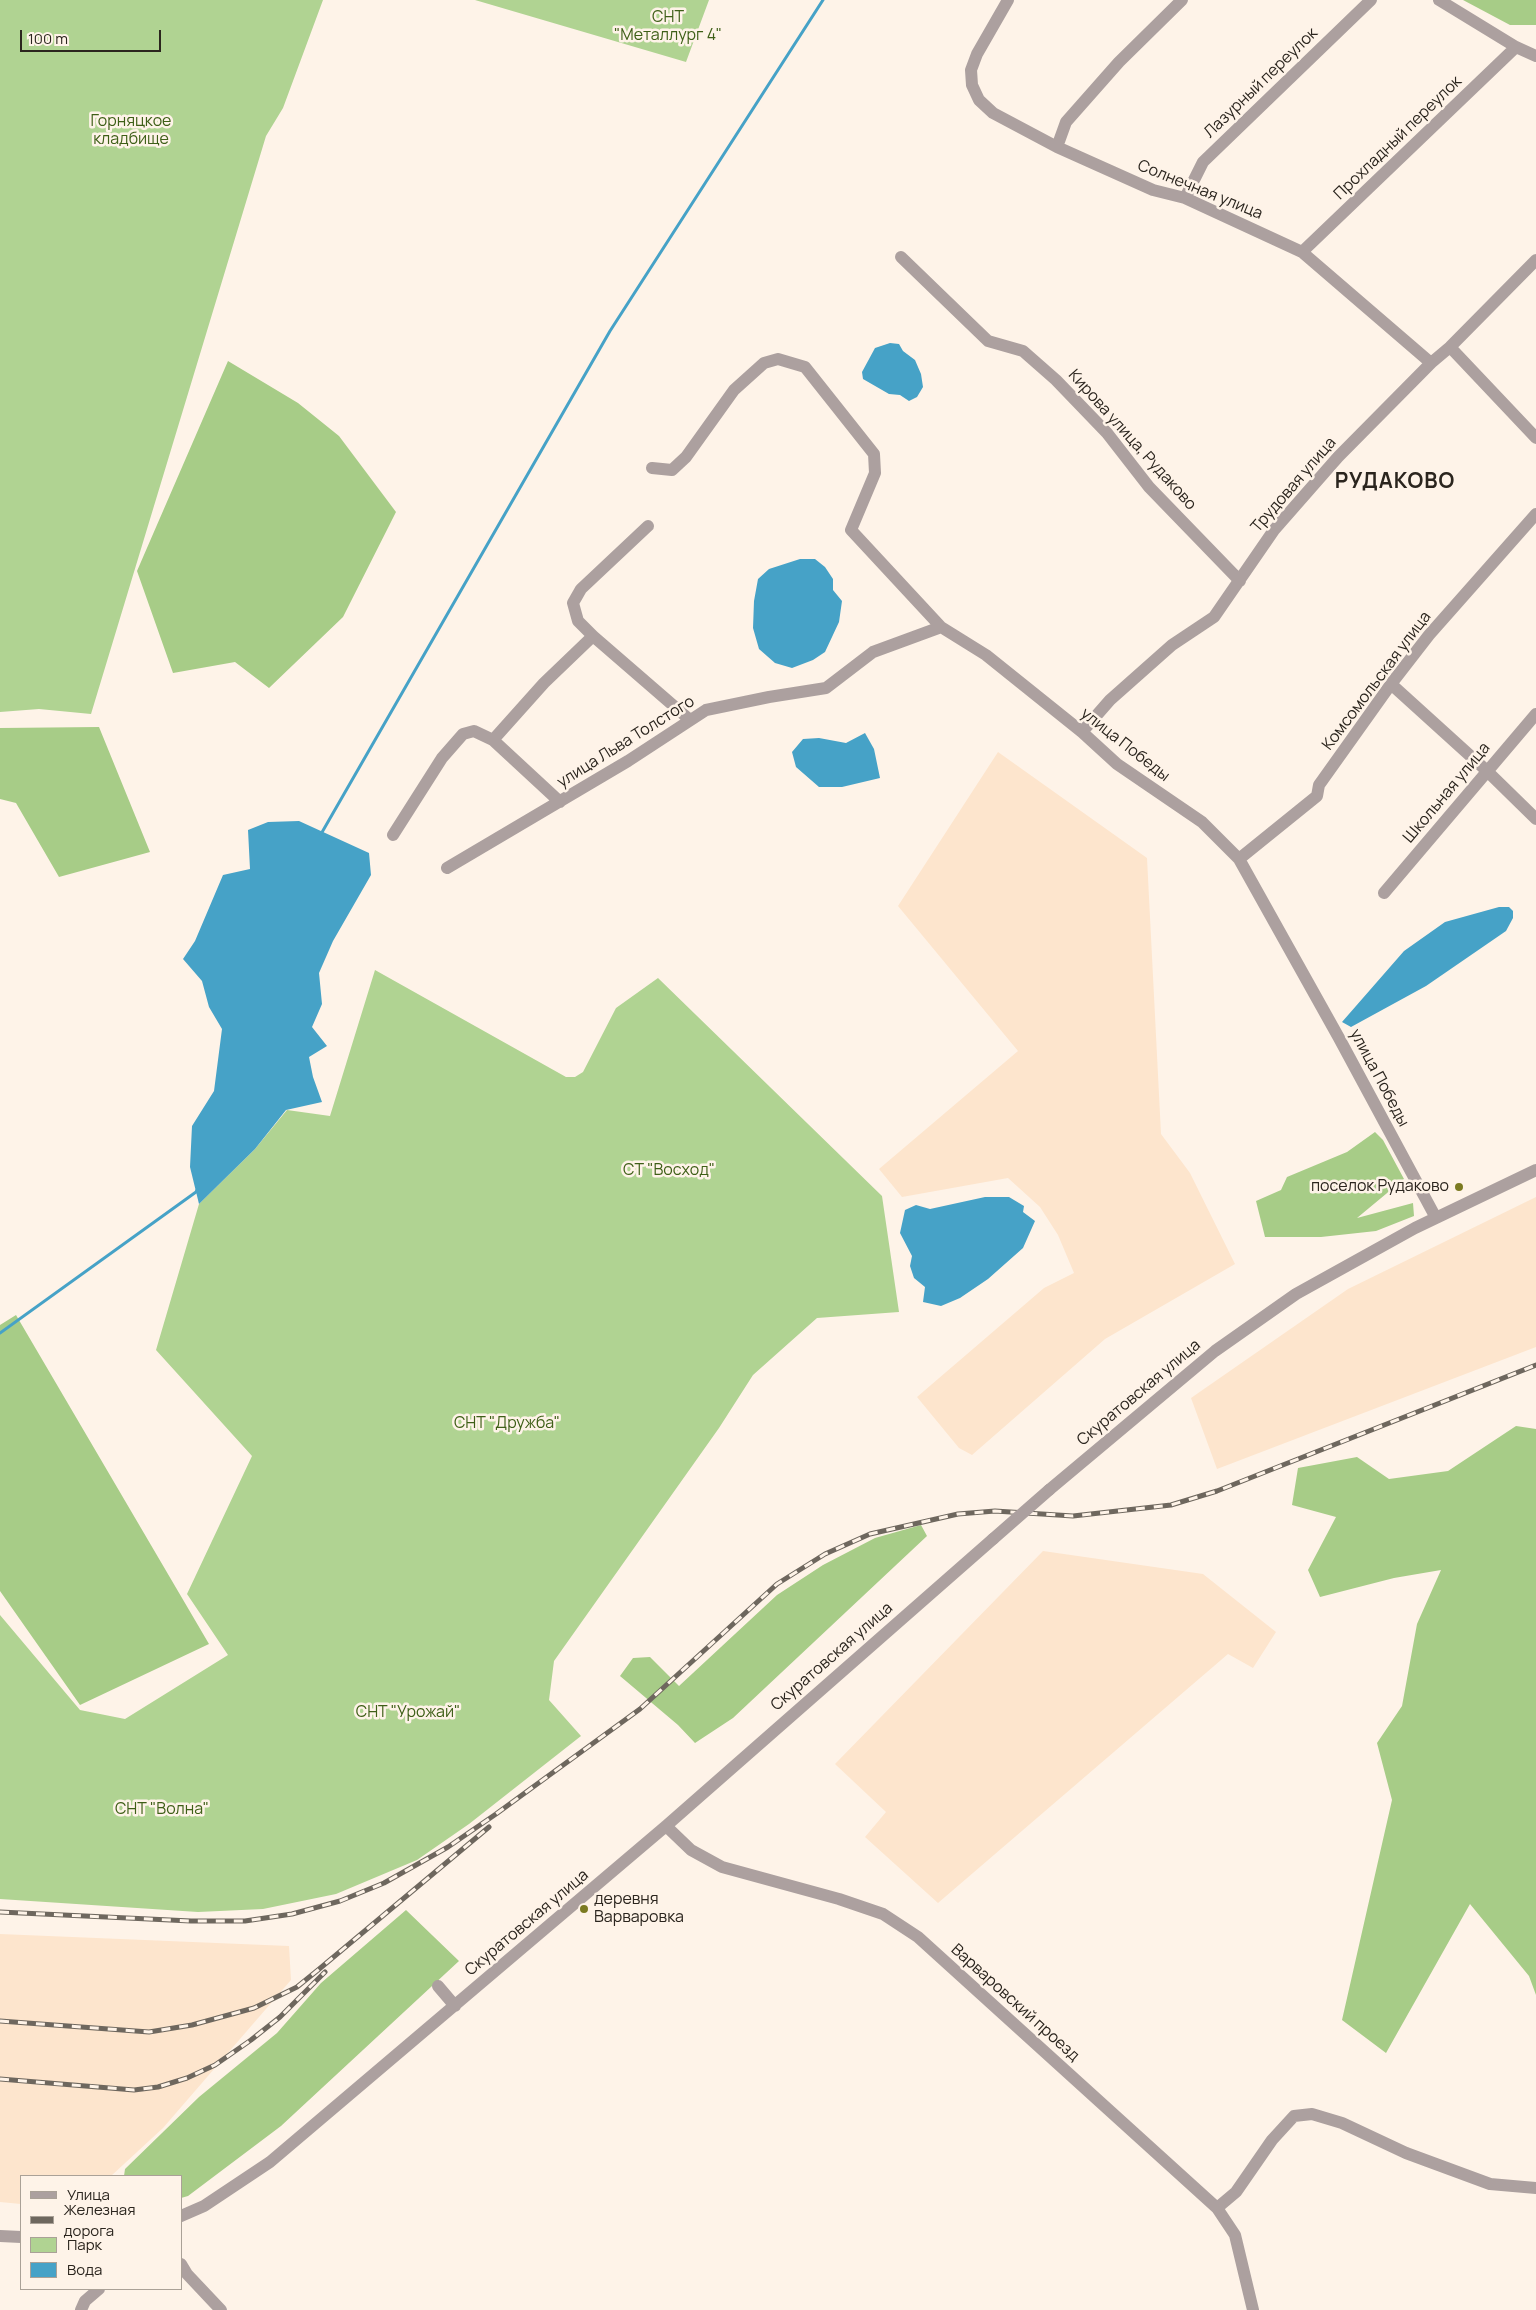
<!DOCTYPE html>
<meta charset="utf-8">
<style>
body{margin:0}
#map{position:relative;width:1536px;height:2310px;overflow:hidden;background:#fef3e8;font-family:Manrope,sans-serif}
canvas{display:block}
.legend{position:absolute;left:20px;top:2175px;width:162px;height:115px;box-sizing:border-box;background:#fef3e8;border:1px solid #aaa197;margin:0;padding:6px 9px;list-style:none;font-size:15px;color:#2b251e}
.legend li{display:flex;align-items:center;gap:10px;height:25px}
.legend b{width:25px;border:1px solid #aaa197}
.scale{position:absolute;left:20px;top:30px;width:141px;height:22px;box-sizing:border-box;border:2px solid #2b251e;border-top:0;padding-left:6px;font-size:15px;line-height:18px;white-space:nowrap;color:#2b251e;-webkit-text-stroke:4px #fef3e8;paint-order:stroke}
</style>
<div id="map">
<canvas width="1536" height="2310"></canvas>
<ul class="legend">
<li><b style="height:6px;background:#aca09f"></b>Улица</li>
<li><b style="height:6px;background:#6e675e"></b>Железная дорога</li>
<li><b style="height:14px;background:#b0d392"></b>Парк</li>
<li><b style="height:14px;background:#46a2c7"></b>Вода</li>
</ul>
<div class="scale">100 m</div>
</div>
<script>
const context = document.querySelector('canvas').getContext('2d');
context.lineJoin = 'round';
function paint(path, color) {
  context.fillStyle = color;
  context.fill(path, 'evenodd');
}
function toPath(rows) {
  const path = new Path2D();
  for (const r of rows) {
    path.moveTo(r[0], r[1]);
    for (let i = 2; i < r.length; i += 2) path.lineTo(r[i], r[i + 1]);
  }
  return path;
}
function trace(path, color, width, dash) {
  context.strokeStyle = color;
  context.lineWidth = width;
  context.lineCap = dash ? 'butt' : 'round';
  context.setLineDash(dash || []);
  context.stroke(path);
}
function label(font, color, halo, rows, align = 'center') {
  context.font = font + ' Manrope,sans-serif';
  context.lineWidth = 5;
  context.setLineDash([]);
  context.textBaseline = 'middle';
  context.strokeStyle = halo;
  context.fillStyle = color;
  for (const [text, x, y, turn = 0] of rows) {
    context.save();
    context.translate(x, y);
    context.rotate((+turn || 0) * Math.PI / 180);
    context.textAlign = isNaN(turn) ? turn : align;
    if (halo) context.strokeText(text, 0, 0);
    context.fillText(text, 0, 0);
    context.restore();
  }
}
paint(toPath([
 [998,752,1147,858,1161,1134,1190,1173,1235,1264,1105,1339,972,1455,959,1448,917,1397,1044,1288,1074,1273,1058,1235,1040,1207,1008,1178,902,1197,879,1169,1018,1051,898,906],
 [1536,1197,1536,1347,1217,1469,1191,1398,1348,1289],
 [1043,1551,1203,1574,1276,1632,1253,1668,1228,1654,938,1903,865,1837,886,1812,835,1764],
 [0,1934,289,1946,291,1980,163,2128,111,2176,21,2176,21,2204,0,2202]
]), '#fde5cd');
paint(toPath([
 [0,0,323,0,283,108,266,136,91,714,39,709,0,712],
 [475,0,709,0,686,62],
 [375,970,566,1077,575,1077,583,1072,616,1008,658,978,882,1196,899,1312,817,1318,753,1375,719,1428,554,1661,549,1700,581,1736,469,1824,417,1860,336,1894,263,1909,198,1912,0,1899,0,1615,80,1710,125,1719,228,1655,187,1594,252,1456,156,1350,199,1204,255,1149,287,1110,330,1116]
]), '#b0d392');
paint(toPath([
 [1463,0,1536,0,1536,25,1510,25],
 [228,361,298,403,339,436,396,512,343,617,269,688,235,662,173,673,137,571],
 [99,727,150,852,59,877,16,803,0,799,0,728],
 [1375,1132,1383,1140,1404,1179,1357,1218,1413,1203,1414,1216,1376,1231,1321,1237,1265,1237,1256,1201,1281,1190,1287,1177,1347,1152],
 [16,1315,209,1644,80,1705,0,1591,0,1325],
 [1516,1426,1536,1429,1536,1995,1529,1976,1470,1904,1386,2053,1342,2020,1392,1800,1377,1743,1402,1706,1417,1624,1441,1570,1394,1578,1320,1597,1308,1570,1336,1517,1292,1505,1298,1468,1357,1457,1389,1479,1448,1471],
 [921,1525,927,1536,733,1718,695,1743,678,1725,620,1676,633,1658,650,1657,679,1686,777,1595,823,1565,875,1538],
 [406,1910,459,1961,281,2126,188,2196,181,2198,181,2176,124,2176,125,2169,199,2097,277,2033,321,1983]
]), '#a7cc87');
paint(toPath([
 [890,343,899,344,903,351,915,360,921,374,923,387,917,397,909,401,900,395,889,394,863,379,862,372,875,348],
 [800,559,815,559,825,567,833,579,833,590,842,601,839,622,825,652,813,660,792,668,775,663,759,649,753,628,754,601,758,579,769,569],
 [865,733,874,749,880,778,842,787,819,787,796,767,792,752,803,739,819,738,846,743],
 [299,821,369,853,371,875,333,941,319,973,322,1004,312,1027,327,1046,309,1057,313,1077,322,1102,286,1110,255,1149,199,1204,190,1167,192,1126,214,1091,222,1029,209,1007,202,981,183,959,195,941,223,875,250,869,248,830,268,822],
 [1499,907,1509,907,1513,911,1513,918,1506,931,1426,986,1351,1027,1342,1022,1404,951,1445,922],
 [985,1197,1009,1197,1024,1206,1023,1212,1035,1221,1023,1248,988,1279,960,1298,941,1306,923,1302,925,1287,914,1278,910,1266,912,1256,900,1233,905,1210,916,1205,930,1209]
]), '#46a2c7');
trace(toPath([
 [321,834,610,331,823,0],
 [0,1333,196,1192,197,1190]
]), '#46a2c7', 3);
trace(toPath([
 [1008,0,977,54,971,70,972,85,979,100,993,113,1057,147,1153,190,1185,198,1302,252,1431,363],
 [1439,0,1516,47,1536,56],
 [1057,147,1066,122,1119,62,1182,0],
 [1185,198,1203,162,1371,0],
 [1302,252,1516,47],
 [901,257,988,341,1023,351,1056,380,1107,433,1149,487,1240,581],
 [1450,347,1536,438],
 [652,468,672,470,686,457,734,390,764,363,778,359,805,367,874,454,875,473,851,530,941,627,986,655,1082,732,1117,764,1202,822,1239,859,1339,1038,1436,1218],
 [593,636,690,720],
 [1391,684,1487,771,1536,819],
 [1082,732,1110,700,1172,645,1214,617,1274,530,1338,457,1431,363,1450,347,1536,260],
 [493,740,544,683,593,636,578,621,573,603,581,589,648,526],
 [393,835,442,758,463,734,474,731,493,740,560,802],
 [1239,859,1317,796,1319,785,1391,684,1429,635,1536,514],
 [447,868,628,761,706,710,769,697,826,688,873,652,941,627],
 [1384,893,1536,714],
 [1049,1490,1215,1351,1296,1294,1415,1228,1536,1170],
 [666,1826,691,1850,722,1867,839,1899,883,1914,918,1937,1217,2208,1235,2235,1253,2310],
 [438,1986,455,2006],
 [1217,2208,1236,2192,1272,2140,1294,2116,1312,2114,1342,2123,1406,2153,1490,2184,1536,2188],
 [181,2216,204,2206,270,2162,666,1826,993,1539],
 [0,2236,21,2237],
 [181,2264,187,2274,221,2310],
 [81,2310,85,2301,99,2289]
]), '#aca09f', 12);
const rail = toPath([
 [0,1912,191,1921,245,1921,292,1914,340,1901,384,1883,448,1847,496,1814,640,1709,777,1584,825,1554,870,1534,958,1514,995,1511,1073,1516,1171,1505,1217,1491,1536,1365],
 [0,2021,149,2032,192,2025,254,2008,297,1987,318,1970,489,1827],
 [0,2079,134,2090,158,2087,187,2078,215,2065,251,2040,280,2017,325,1972]
]);
trace(rail, '#6e675e', 5);
trace(rail, '#fef3e8', 3, [9]);
trace(toPath([
 [993,1539,1049,1490]
]), '#aca09f', 12);
for (const [x, y, r, color] of [
 [1459,1187,5,"#7b7a21"],
 [584,1909,5,"#7b7a21"]
]) {
  const dot = new Path2D();
  dot.arc(x, y, r, 0, 2 * Math.PI);
  context.fillStyle = color;
  context.fill(dot);
  trace(dot, '#fef3e8', 2);
}
label('16px', '#3e5f17', '#fef3e8', [
 ["СНТ",668,18],
 ["\"Металлург 4\"",668,36],
 ["Горняцкое",131,122],
 ["кладбище",131,140],
 ["СТ \"Восход\"",669,1171],
 ["СНТ \"Дружба\"",507,1424],
 ["СНТ \"Урожай\"",408,1713],
 ["СНТ \"Волна\"",162,1810]
]);
label('16px', '#2b251e', '#fef3e8', [
 ["Лазурный переулок",1261,83,-44],
 ["Прохладный переулок",1398,138,-44],
 ["Солнечная улица",1200,190,22],
 ["Кирова улица, Рудаково",1132,440,48],
 ["Трудовая улица",1294,485,-49],
 ["Комсомольская улица",1377,681,-53],
 ["улица Льва Толстого",626,742,-32],
 ["улица Победы",1125,745,38],
 ["Школьная улица",1447,793,-50],
 ["улица Победы",1379,1078,62],
 ["Скуратовская улица",1139,1393,-40],
 ["Скуратовская улица",832,1657,-41],
 ["Скуратовская улица",527,1923,-40],
 ["Варваровский проезд",1015,2003,42]
]);
label('16px', '#2b251e', '#fef3e8', [
 ["поселок Рудаково",1449,1187],
 ["деревня",594,1900,"left"],
 ["Варваровка",594,1918,"left"]
], 'right');
context.letterSpacing = '1px';
label('bold 21px', '#2b251e', '#fef3e8', [
 ["РУДАКОВО",1395,482]
]);
context.letterSpacing = '0px';
</script>
